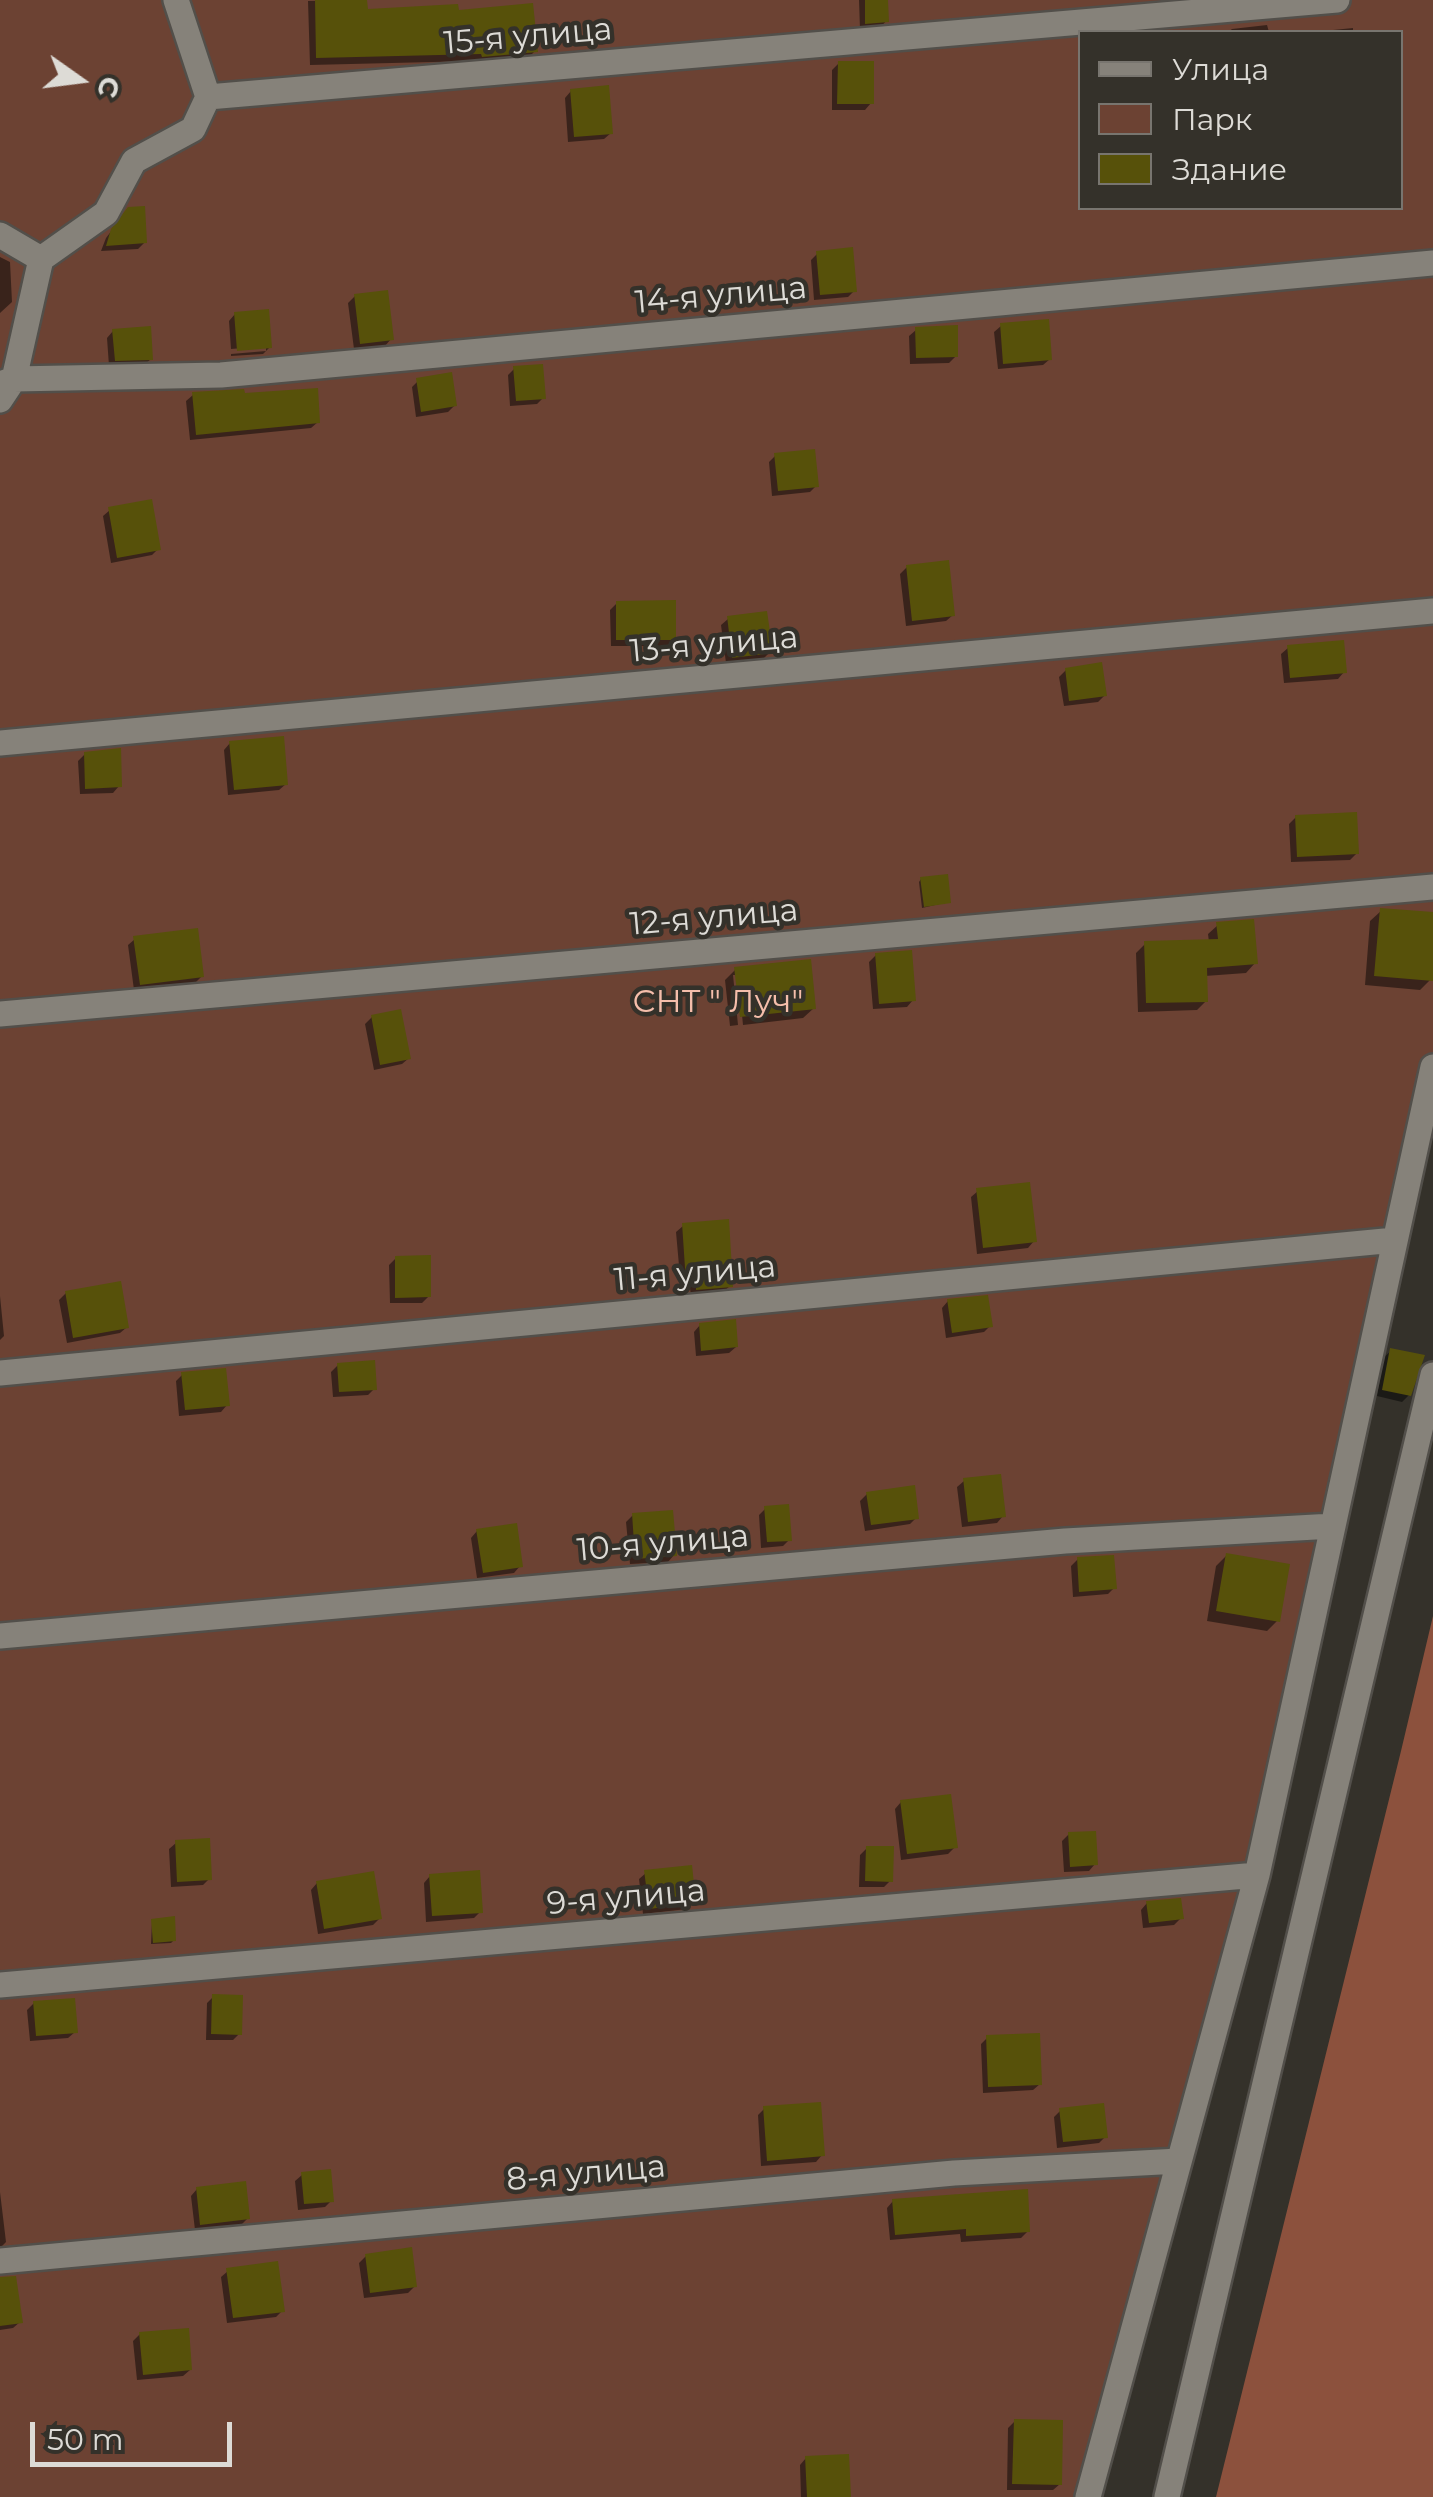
<!DOCTYPE html>
<meta charset="utf-8">
<style>
body{margin:0}
#map{position:relative;width:1433px;height:2497px;overflow:hidden;background:#34312a;font-family:Montserrat,sans-serif}
canvas{display:block}
.legend{position:absolute;left:1078px;top:30px;width:325px;height:180px;box-sizing:border-box;background:#34312a;border:2px solid #78756f;margin:0;padding:12px 18px;list-style:none;font-size:30px;color:#dddbd6}
.legend li{display:flex;align-items:center;gap:20px;height:50px}
.legend b{width:50px;border:2px solid #78756f}
.north{position:absolute;left:30px;top:30px;width:100px;height:100px;-webkit-text-stroke:8px #34312a;paint-order:stroke;rotate:104deg;font-size:28px;font-weight:700;line-height:40px;text-align:center;color:#dddbd6}
.north::after{content:'';display:block;margin:auto;width:35px;height:45px;background:#dddbd6;clip-path:polygon(50% 0,100% 100%,50% 72%,0 100%)}
.scale{position:absolute;left:30px;top:2422px;width:202px;height:45px;box-sizing:border-box;border:5px solid #dddbd6;border-top:0;padding-left:12px;font-size:30px;line-height:35px;white-space:nowrap;color:#dddbd6;-webkit-text-stroke:8px #34312a;paint-order:stroke}
</style>
<div id="map">
<canvas width="1433" height="2497"></canvas>
<ul class="legend">
<li><b style="height:12px;background:#86827a"></b>Улица</li>
<li><b style="height:28px;background:#6c4233"></b>Парк</li>
<li><b style="height:28px;background:#57510a"></b>Здание</li>
</ul>
<div class="north">С</div>
<div class="scale">50 m</div>
</div>
<script>
const context = document.querySelector('canvas').getContext('2d');
context.lineJoin = 'round';
function paint(path, color) {
  context.fillStyle = color;
  context.fill(path, 'evenodd');
}
function toPath(rows) {
  const path = new Path2D();
  for (const r of rows) {
    path.moveTo(r[0], r[1]);
    for (let i = 2; i < r.length; i += 2) path.lineTo(r[i], r[i + 1]);
  }
  return path;
}
function trace(path, color, width, dash) {
  context.strokeStyle = color;
  context.lineWidth = width;
  context.lineCap = dash ? 'butt' : 'round';
  context.setLineDash(dash || []);
  context.stroke(path);
}
function label(font, color, halo, rows, align = 'center') {
  context.font = font + ' Montserrat,sans-serif';
  context.lineWidth = 9;
  context.setLineDash([]);
  context.textBaseline = 'middle';
  context.strokeStyle = halo;
  context.fillStyle = color;
  for (const [text, x, y, turn = 0] of rows) {
    context.save();
    context.translate(x, y);
    context.rotate((+turn || 0) * Math.PI / 180);
    context.textAlign = isNaN(turn) ? turn : align;
    if (halo) context.strokeText(text, 0, 0);
    context.fillText(text, 0, 0);
    context.restore();
  }
}
paint(toPath([
 [0,0,1433,0,1433,1086,1098,2497,0,2497],
 [1080,32,1400,32,1400,208,1080,208]
]), '#6c4233');
paint(toPath([
 [1433,1616,1433,2497,1216,2497,1401,1751]
]), '#8c513d');
paint(toPath([
 [365,0,365,12,456,13,535,51,527,59,474,64,474,61,310,65,308,1],
 [859,0,886,0,886,21,880,28,860,30],
 [1267,25,1269,32,1228,32,1232,29],
 [1353,28,1353,32,1321,32,1323,31],
 [839,63,871,103,865,110,832,110,832,70],
 [571,91,611,133,604,139,568,142,565,98],
 [122,217,145,242,138,249,101,251,106,238],
 [818,253,854,291,848,297,814,300,811,260],
 [0,257,10,262,12,302,0,313],
 [355,296,391,339,385,346,354,349,348,303],
 [235,314,270,347,266,351,266,346,231,349,229,321],
 [1001,326,1050,359,1043,365,998,369,994,332],
 [916,330,956,356,949,363,910,364,909,336],
 [113,331,151,359,144,365,109,366,107,338],
 [266,351,263,354,231,356,231,354],
 [514,369,543,398,537,404,510,406,508,375],
 [419,380,455,405,448,412,416,417,412,387],
 [193,395,243,396,318,422,311,428,190,440,186,401],
 [775,456,816,486,810,492,772,496,769,462],
 [110,510,158,549,152,555,111,563,103,516],
 [907,567,953,615,946,621,906,626,900,574],
 [617,603,674,639,667,646,611,646,610,610],
 [728,619,770,652,764,658,726,663,721,625],
 [1288,648,1344,672,1338,679,1284,683,1281,654],
 [1066,670,1105,695,1098,702,1064,706,1059,677],
 [230,743,286,784,279,790,228,795,224,750],
 [85,754,119,786,113,793,80,794,78,761],
 [1296,817,1357,853,1350,860,1291,862,1289,824],
 [921,879,948,902,922,908,919,882],
 [1381,911,1433,915,1430,980,1420,990,1365,985,1370,921],
 [1218,925,1255,963,1246,973,1205,976,1206,1001,1197,1010,1138,1012,1136,953,1145,944,1209,942,1208,934],
 [135,939,202,976,195,983,134,990,128,945],
 [876,955,913,1000,907,1007,873,1009,869,962],
 [736,969,814,1008,803,1018,743,1025,738,975,733,975,738,1025,730,1026,725,980],
 [372,1017,409,1058,402,1064,374,1070,365,1024],
 [978,1191,1034,1241,1028,1248,977,1254,971,1197],
 [683,1226,730,1286,723,1292,691,1296,690,1288,681,1288,676,1232],
 [396,1258,429,1296,422,1303,390,1303,389,1265],
 [66,1293,127,1327,120,1333,67,1343,59,1300],
 [0,1296,4,1336,0,1340],
 [948,1301,990,1326,984,1332,946,1338,942,1308],
 [700,1325,736,1347,729,1353,696,1356,694,1332],
 [1391,1351,1409,1395,1402,1402,1377,1396,1384,1357],
 [338,1365,374,1389,368,1395,333,1397,331,1372],
 [182,1375,227,1405,221,1412,179,1416,176,1381],
 [964,1481,1003,1516,997,1523,962,1527,957,1487],
 [867,1494,916,1518,910,1524,865,1531,860,1501],
 [765,1509,789,1540,783,1546,761,1548,759,1515],
 [633,1515,674,1555,668,1562,630,1564,626,1522],
 [477,1531,520,1566,514,1573,477,1578,471,1538],
 [1227,1555,1277,1621,1267,1631,1207,1621,1216,1566],
 [1078,1559,1114,1588,1108,1594,1073,1597,1071,1566],
 [901,1802,955,1847,948,1854,901,1860,895,1809],
 [1069,1834,1095,1864,1089,1871,1064,1872,1062,1841],
 [176,1843,209,1879,203,1885,171,1887,169,1849],
 [867,1848,890,1881,884,1887,859,1887,860,1855],
 [646,1873,693,1902,687,1909,643,1914,639,1879],
 [430,1876,480,1912,474,1918,426,1922,424,1883],
 [317,1883,380,1918,373,1925,318,1934,311,1890],
 [1147,1903,1181,1918,1174,1925,1143,1928,1141,1910],
 [152,1921,174,1940,171,1943,151,1944],
 [213,1997,239,2034,233,2040,206,2040,207,2003],
 [34,2003,75,2032,68,2038,30,2041,27,2010],
 [987,2038,1040,2084,1033,2090,983,2093,981,2044],
 [764,2109,822,2155,816,2162,761,2166,758,2115],
 [1061,2110,1105,2137,1099,2143,1057,2148,1054,2117],
 [302,2175,331,2201,325,2207,298,2210,295,2181],
 [197,2189,248,2218,241,2225,195,2230,191,2196],
 [0,2192,6,2242,0,2248],
 [893,2201,1028,2231,1021,2238,961,2242,960,2234,890,2240,887,2208],
 [366,2256,415,2286,408,2293,364,2298,359,2263],
 [228,2271,282,2311,276,2317,227,2323,221,2277],
 [0,2292,20,2322,13,2328,0,2330],
 [140,2334,190,2370,183,2376,137,2380,133,2341],
 [1015,2421,1060,2484,1053,2490,1007,2490,1008,2428],
 [806,2458,849,2497,801,2497,800,2465]
]), '#0007');
paint(toPath([
 [315,0,367,0,368,9,458,4,459,10,533,3,538,52,482,57,481,54,316,58],
 [865,0,888,0,889,22,865,24],
 [838,61,874,61,874,104,837,104],
 [609,85,613,134,574,137,570,89],
 [145,206,147,243,106,246,111,229,128,207],
 [853,247,857,292,820,295,816,251],
 [388,290,394,340,360,344,354,294],
 [269,309,272,348,237,351,234,312],
 [1049,319,1052,360,1003,364,1000,323],
 [958,325,958,357,916,358,915,327],
 [151,326,153,360,115,361,112,329],
 [543,364,546,399,516,401,513,366],
 [452,372,457,406,421,412,416,378],
 [318,388,320,423,196,435,192,392,244,389,245,393],
 [815,449,819,487,778,491,774,453],
 [152,499,161,550,117,558,108,507],
 [949,560,955,616,912,621,906,565],
 [676,600,676,640,616,640,616,601],
 [767,611,773,653,732,658,727,616],
 [1344,640,1347,673,1290,678,1287,645],
 [1102,662,1107,696,1069,701,1065,668],
 [284,736,288,785,234,790,229,741],
 [121,748,122,787,85,789,84,752],
 [1357,812,1359,854,1297,857,1295,815],
 [948,874,951,903,924,907,920,877],
 [1380,908,1433,912,1433,981,1374,976],
 [1254,919,1258,964,1207,968,1208,1002,1146,1003,1144,941,1218,939,1216,922],
 [198,928,204,977,140,985,133,936],
 [912,950,916,1001,879,1004,875,953],
 [811,959,816,1009,740,1017,734,967],
 [401,1009,411,1059,380,1065,371,1015],
 [1030,1182,1037,1242,983,1248,976,1188],
 [729,1219,733,1287,696,1290,696,1282,686,1283,682,1223],
 [431,1255,431,1297,395,1298,395,1256],
 [121,1281,129,1328,73,1338,65,1291],
 [988,1295,993,1327,952,1333,947,1299],
 [736,1319,738,1347,701,1351,699,1323],
 [1390,1348,1425,1355,1411,1396,1382,1390],
 [375,1360,377,1390,339,1392,337,1363],
 [226,1368,230,1406,185,1410,181,1372],
 [1001,1474,1006,1517,968,1522,963,1478],
 [915,1485,919,1519,871,1525,866,1492],
 [789,1504,792,1541,767,1542,764,1506],
 [673,1510,677,1556,635,1559,632,1513],
 [517,1523,523,1567,483,1573,476,1529],
 [1226,1553,1290,1564,1280,1622,1216,1611],
 [1114,1555,1117,1589,1079,1592,1077,1557],
 [951,1794,958,1848,907,1854,900,1800],
 [1096,1831,1098,1865,1070,1867,1068,1832],
 [210,1838,212,1880,177,1882,175,1840],
 [866,1846,894,1846,893,1882,865,1881],
 [692,1865,696,1903,649,1909,644,1870],
 [480,1870,483,1913,432,1916,429,1874],
 [374,1871,382,1919,324,1929,316,1881],
 [1181,1898,1184,1919,1149,1923,1146,1901],
 [175,1916,176,1941,153,1943,151,1919],
 [212,1994,243,1995,242,2035,211,2034],
 [75,1998,78,2033,36,2036,33,2001],
 [1040,2033,1042,2085,988,2087,986,2035],
 [821,2102,825,2156,767,2161,763,2106],
 [1104,2103,1108,2138,1063,2142,1059,2108],
 [331,2169,334,2202,304,2204,301,2172],
 [246,2181,250,2219,200,2225,196,2187],
 [1028,2189,1030,2232,966,2236,966,2229,895,2235,892,2199],
 [412,2247,417,2287,370,2293,365,2254],
 [278,2261,285,2312,233,2318,226,2268],
 [16,2276,23,2323,0,2326,0,2277],
 [189,2328,192,2370,143,2375,139,2332],
 [1014,2419,1063,2420,1062,2485,1012,2484],
 [849,2454,851,2497,807,2497,805,2456]
]), '#57510a');
const minor = toPath([
 [176,0,208,97],
 [0,235,41,259],
 [0,384,14,379,221,375,1433,263],
 [0,400,14,379,41,259,106,213,134,161,193,129,208,97,1337,0],
 [0,743,1433,611],
 [0,1014,1433,887],
 [0,1373,1395,1240],
 [0,1636,1065,1541,1333,1526],
 [0,1985,1257,1875],
 [0,2261,954,2173,1179,2161],
 [1088,2497,1257,1875,1433,1067],
 [1167,2497,1433,1375]
]);
trace(minor, '#524f4a', 30);
trace(minor, '#86827a', 25);
label('32px', '#dddbd6', '#34312a', [
 ["15-я улица",528,37,-5],
 ["14-я улица",721,296,-5],
 ["13-я улица",714,645,-5],
 ["12-я улица",714,918,-5],
 ["11-я улица",695,1274,-5],
 ["10-я улица",663,1544,-5],
 ["9-я улица",626,1898,-5],
 ["8-я улица",586,2174,-5]
]);
label('32px', '#f5beab', '#34312a', [
 ["СНТ \" Луч\"",718,1003]
]);
</script>
